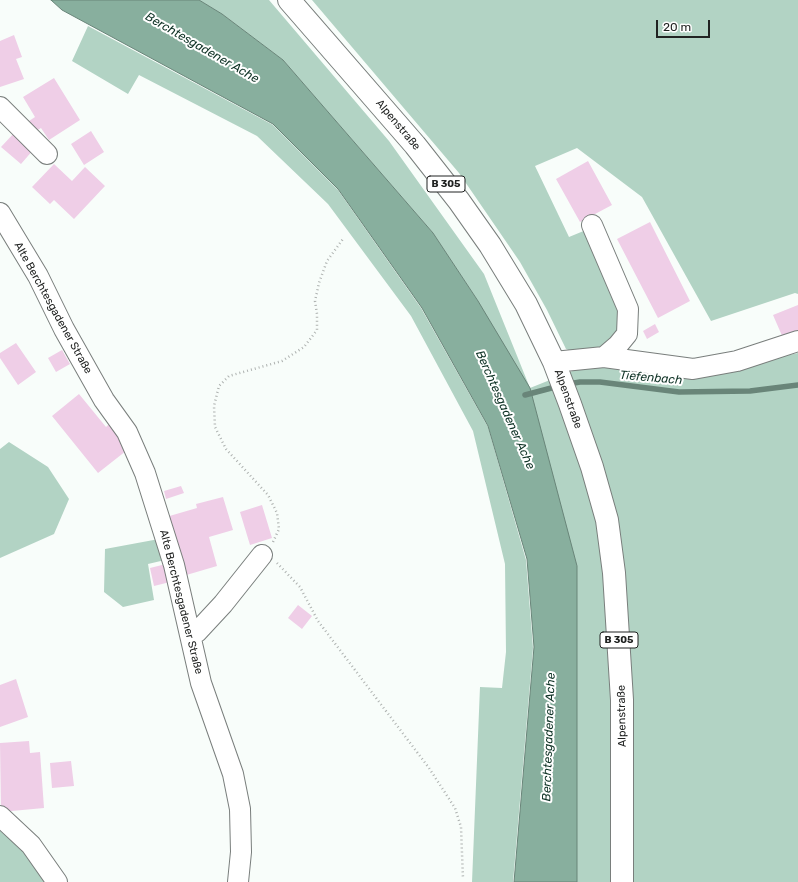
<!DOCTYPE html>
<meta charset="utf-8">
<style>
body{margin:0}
#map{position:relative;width:798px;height:882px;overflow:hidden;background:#f8fdfa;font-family:Rubik,sans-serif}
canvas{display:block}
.scale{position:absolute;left:656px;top:20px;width:54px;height:18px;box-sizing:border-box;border:2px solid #212322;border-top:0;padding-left:5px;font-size:12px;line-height:14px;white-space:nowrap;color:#212322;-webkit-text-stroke:3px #fff;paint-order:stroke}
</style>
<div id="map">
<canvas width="798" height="882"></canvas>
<div class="scale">20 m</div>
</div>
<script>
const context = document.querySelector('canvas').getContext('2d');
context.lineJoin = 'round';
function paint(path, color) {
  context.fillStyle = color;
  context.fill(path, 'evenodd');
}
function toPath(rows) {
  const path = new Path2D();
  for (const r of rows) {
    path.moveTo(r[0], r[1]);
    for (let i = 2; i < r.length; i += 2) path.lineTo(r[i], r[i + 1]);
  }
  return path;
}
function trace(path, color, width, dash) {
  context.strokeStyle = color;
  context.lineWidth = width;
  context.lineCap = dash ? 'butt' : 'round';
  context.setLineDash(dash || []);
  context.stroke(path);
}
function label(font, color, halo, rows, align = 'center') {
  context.font = font + ' Rubik,sans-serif';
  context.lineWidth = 4;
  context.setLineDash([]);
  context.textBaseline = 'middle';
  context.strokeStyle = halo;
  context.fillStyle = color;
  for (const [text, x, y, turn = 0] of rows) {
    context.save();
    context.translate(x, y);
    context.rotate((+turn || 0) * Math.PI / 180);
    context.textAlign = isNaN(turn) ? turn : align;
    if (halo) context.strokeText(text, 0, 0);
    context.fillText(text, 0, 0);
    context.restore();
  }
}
paint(toPath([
 [199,0,269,0,389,141,484,274,530,388,590,364,736,367,798,353,798,882,577,882,577,566,478,301,433,233,283,60,222,14],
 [312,0,798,0,798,294,795,293,711,321,642,197,577,148,535,166,569,237,586,230,620,304,622,323,607,347,576,353,566,349,547,310,520,262,459,173],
 [88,26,273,125,338,190,421,308,488,427,526,560,533,648,513,882,472,882,480,687,502,688,506,652,505,564,473,431,411,316,328,204,257,136,139,75,128,94,72,61],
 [9,442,48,467,69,499,54,534,0,558,0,449],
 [159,539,165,560,148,564,154,600,123,607,104,592,105,549],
 [0,823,51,882,0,882]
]), '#b2d3c4');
const water = toPath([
 [51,0,199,0,222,14,283,60,433,233,478,301,530,388,577,566,577,882,514,882,534,647,527,559,488,426,422,308,338,189,273,124,62,10,51,0]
]);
paint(water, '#88af9e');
trace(water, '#698579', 1);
trace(toPath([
 [568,384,580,382,600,382,679,392,750,391,798,385],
 [525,395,559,386]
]), '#698579', 5.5);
paint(toPath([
 [14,35,22,57,16,59,24,79,0,87,0,41],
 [54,78,80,120,49,140,41,128,36,131,29,121,35,117,23,97],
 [91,131,104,152,84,165,71,144],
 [15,132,34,149,21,164,1,147],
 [588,161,612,205,580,222,556,179],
 [54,164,72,181,85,167,105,186,74,219,54,200,50,204,32,187],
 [650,222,690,301,658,318,617,239],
 [798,305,798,332,783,338,773,315],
 [655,324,659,332,647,339,643,331],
 [16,343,36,372,18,385,0,358,0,353],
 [62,350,70,364,56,372,48,358],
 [79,394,106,427,111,422,131,447,98,473,52,416],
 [181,486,184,493,166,499,164,491],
 [223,497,233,530,209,537,217,566,183,576,166,517,197,508,196,504],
 [262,505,272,538,250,545,240,512],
 [166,564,170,582,154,586,150,568],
 [298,605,312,616,302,629,288,618],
 [16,679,28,717,0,727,0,685],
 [29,741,30,753,40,752,44,808,1,812,0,743],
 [71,761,74,786,52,788,50,763]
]), '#efcee7');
const minor = toPath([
 [0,107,47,154],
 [0,213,38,276,64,329,104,400,127,432,145,473,174,565,201,683,233,774,240,809,241,852,238,882],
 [592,225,628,309,627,334,618,345,604,357],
 [554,362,604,357,693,369,737,361,798,341],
 [191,635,197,632,223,604,262,555],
 [0,816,31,845,57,882]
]);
const major = toPath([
 [289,0,415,145,459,201,490,245,526,304,554,362,570,404,592,467,607,520,614,573,622,700,622,882]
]);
trace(minor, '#797e7c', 22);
trace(major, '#797e7c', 24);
trace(toPath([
 [273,542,279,529,277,513,268,495,226,449,215,427,214,406,219,386,229,376,282,361,304,347,317,330,317,314,315,301,319,283,327,261,343,239],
 [277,563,300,587,318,621,429,768,455,808,461,827,463,879]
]), '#aeb2b0', 2.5, [1, 3]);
trace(minor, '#fff', 20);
trace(major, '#fff', 22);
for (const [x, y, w] of [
 [446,184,38],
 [619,640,38]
]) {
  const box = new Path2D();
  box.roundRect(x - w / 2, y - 8, w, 16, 3);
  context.fillStyle = '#fff';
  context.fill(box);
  trace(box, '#212322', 1);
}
label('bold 10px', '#212322', null, [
 ["B 305",446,184],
 ["B 305",619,640]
]);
label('11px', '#212322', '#fff', [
 ["Alpenstraße",398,125,50],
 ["Alte Berchtesgadener Straße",53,308,61],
 ["Alpenstraße",568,399,70],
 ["Alte Berchtesgadener Straße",181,602,76],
 ["Alpenstraße",622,716,-91]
]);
label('italic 12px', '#0e3225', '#fff', [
 ["Berchtesgadener Ache",202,48,30],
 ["Tiefenbach",651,378,5],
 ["Berchtesgadener Ache",505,410,66],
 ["Berchtesgadener Ache",549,737,-88]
]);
</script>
